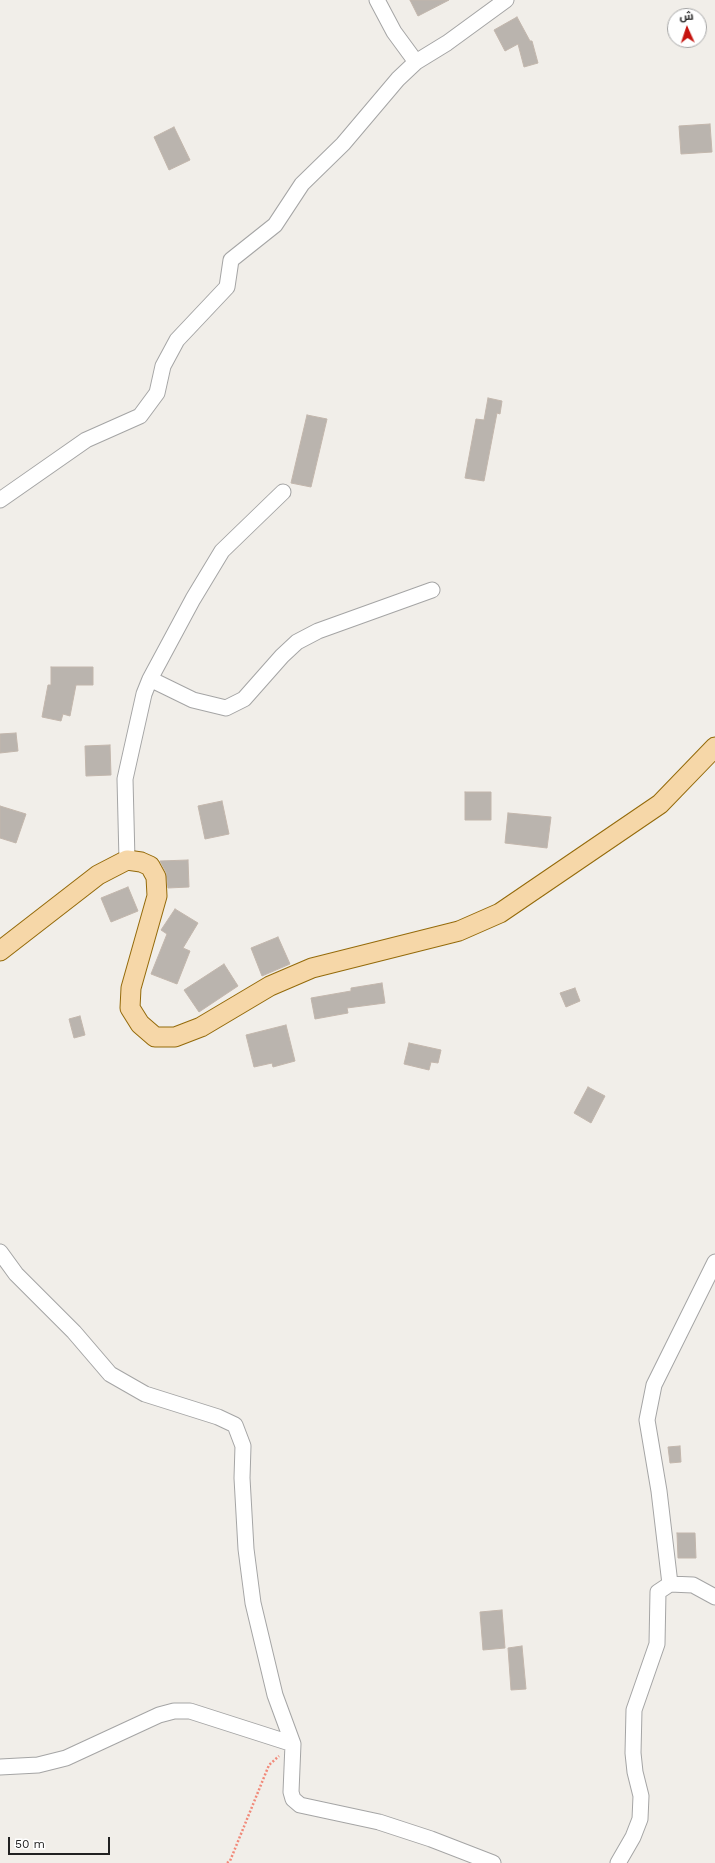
<!DOCTYPE html>
<meta charset="utf-8">
<style>
body{margin:0}
#map{position:relative;width:715px;height:1863px;overflow:hidden;background:#f1eee9;font-family:"Work Sans",Cairo,sans-serif}
canvas{display:block}
.north{position:absolute;left:667px;top:8px;width:40px;height:40px;box-sizing:border-box;background:#fff;border:1px solid #a6a6a6;border-radius:50%;rotate:357deg;font-size:11px;font-weight:700;line-height:16px;text-align:center;color:#212121}
.north::after{content:'';display:block;margin:auto;width:14px;height:18px;background:#c5130e;clip-path:polygon(50% 0,100% 100%,50% 72%,0 100%)}
.scale{position:absolute;left:8px;top:1837px;width:102px;height:18px;box-sizing:border-box;border:2px solid #212121;border-top:0;padding-left:5px;font-size:12px;line-height:14px;white-space:nowrap;color:#212121;-webkit-text-stroke:3px #fff;paint-order:stroke}
</style>
<div id="map">
<canvas width="715" height="1863"></canvas>
<div class="north">ش</div>
<div class="scale">50 m</div>
</div>
<script>
const context = document.querySelector('canvas').getContext('2d');
context.lineJoin = 'round';
function paint(path, color) {
  context.fillStyle = color;
  context.fill(path, 'evenodd');
}
function toPath(rows) {
  const path = new Path2D();
  for (const r of rows) {
    path.moveTo(r[0], r[1]);
    for (let i = 2; i < r.length; i += 2) path.lineTo(r[i], r[i + 1]);
  }
  return path;
}
function trace(path, color, width, dash) {
  context.strokeStyle = color;
  context.lineWidth = width;
  context.lineCap = dash ? 'butt' : 'round';
  context.setLineDash(dash || []);
  context.stroke(path);
}
const building = toPath([
 [410,0,449,0,418,16,410,0],
 [517,17,530,41,532,41,538,63,524,67,518,44,505,51,494,30,517,17],
 [710,124,712,152,681,154,679,126,710,124],
 [174,127,190,160,169,170,154,137,174,127],
 [488,398,502,401,500,414,497,413,484,481,465,478,476,419,484,420,488,398],
 [307,415,327,419,311,487,291,483,307,415],
 [51,667,93,667,93,685,76,685,70,716,63,714,61,721,42,717,48,685,51,685,51,667],
 [16,733,18,751,0,753,0,734,16,733],
 [110,745,111,775,86,776,85,746,110,745],
 [465,792,491,792,491,820,465,820,465,792],
 [222,801,229,834,205,839,198,806,222,801],
 [0,806,26,814,16,843,0,838,0,806],
 [508,813,551,817,547,848,505,843,508,813],
 [188,860,189,887,168,888,166,872,160,861,188,860],
 [128,887,138,911,111,922,101,898,128,887],
 [175,909,198,923,183,948,190,951,177,984,151,974,167,934,161,930,175,909],
 [278,937,290,964,262,976,251,948,278,937],
 [224,964,238,986,199,1012,184,990,224,964],
 [382,983,385,1003,347,1008,348,1013,315,1019,311,998,351,991,351,988,382,983],
 [575,988,580,1001,566,1007,560,993,575,988],
 [80,1016,85,1035,74,1038,69,1019,80,1016],
 [286,1025,295,1061,273,1067,272,1063,254,1067,246,1035,286,1025],
 [409,1043,441,1050,438,1063,431,1062,429,1070,404,1064,409,1043],
 [588,1087,605,1096,591,1123,574,1113,588,1087],
 [680,1446,681,1462,670,1463,668,1447,680,1446],
 [677,1533,695,1533,696,1558,678,1558,677,1533],
 [502,1610,505,1648,483,1650,480,1612,502,1610],
 [522,1646,526,1689,511,1690,508,1648,522,1646]
]);
paint(building, '#bab4ae');
trace(building, '#c2b6ac', 1);
const minor = toPath([
 [377,0,394,32,416,62],
 [0,500,86,440,140,416,157,393,163,366,177,340,227,287,231,260,275,225,302,184,343,144,398,79,416,62,447,43,506,0],
 [150,679,193,700,226,708,244,699,282,656,297,642,318,631,432,590],
 [127,860,125,779,144,694,150,679,193,599,222,551,283,492],
 [0,1252,16,1274,74,1332,110,1374,145,1394,218,1417,235,1425,243,1446,242,1478,246,1549,253,1603,275,1695,293,1744,291,1792,293,1799,300,1805,379,1822,431,1839,493,1863],
 [670,1584,659,1491,647,1420,654,1385,715,1262],
 [0,1767,38,1765,66,1758,159,1715,174,1711,190,1711,293,1744],
 [618,1863,633,1837,640,1819,641,1796,635,1772,633,1753,634,1710,657,1644,658,1592,670,1584,693,1585,715,1597]
]);
const major = toPath([
 [0,951,98,875,127,860,141,862,150,866,156,877,157,896,131,988,130,1008,140,1024,155,1037,175,1037,201,1027,270,986,312,968,459,931,500,913,660,804,715,747]
]);
trace(minor, '#a5a5a5', 17);
trace(major, '#946a0a', 21);
trace(toPath([
 [227,1863,230,1861,269,1765,279,1756]
]), '#f18979', 2.5, [2, 2]);
trace(minor, '#fff', 15);
trace(major, '#f6d7a8', 19);
</script>
